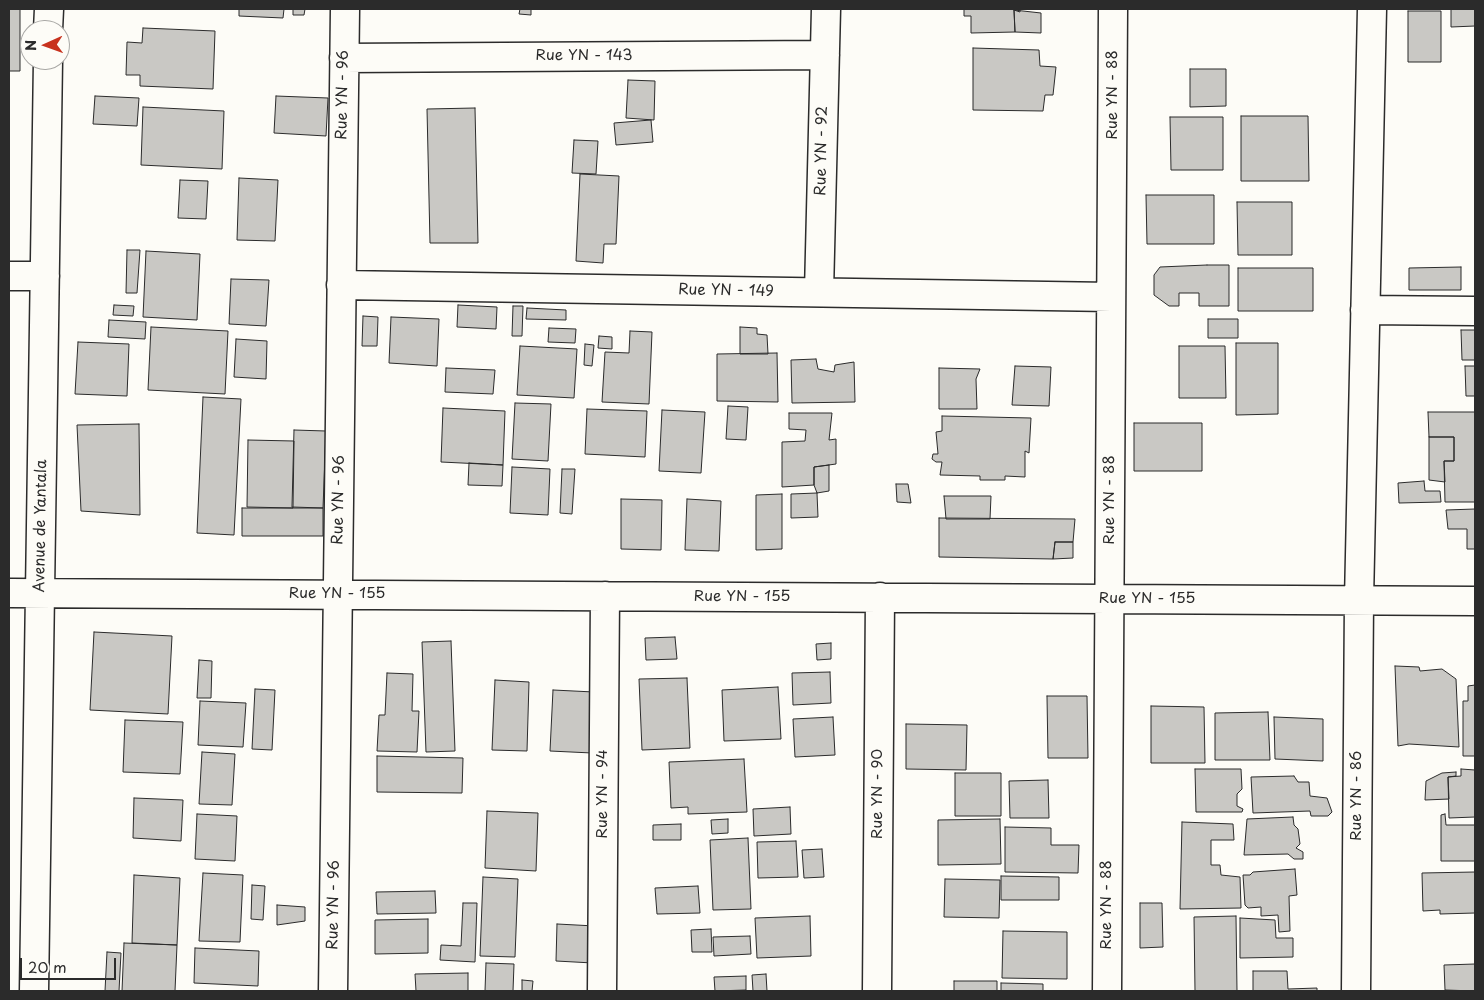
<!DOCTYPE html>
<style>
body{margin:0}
#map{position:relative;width:1484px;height:1000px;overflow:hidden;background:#fdfcf7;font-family:"Playpen Sans",sans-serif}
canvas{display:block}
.frame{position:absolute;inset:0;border:10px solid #2b2b2b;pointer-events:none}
.north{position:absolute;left:20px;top:20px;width:50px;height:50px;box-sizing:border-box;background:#fdfcf7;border:1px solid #a9a8a5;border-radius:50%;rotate:268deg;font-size:14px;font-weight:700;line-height:20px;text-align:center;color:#2b2b2b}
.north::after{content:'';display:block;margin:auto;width:18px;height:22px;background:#c8321e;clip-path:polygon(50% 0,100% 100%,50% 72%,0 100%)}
.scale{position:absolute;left:20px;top:958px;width:96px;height:22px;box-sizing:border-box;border:2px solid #2b2b2b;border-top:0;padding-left:6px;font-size:15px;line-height:18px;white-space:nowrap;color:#2b2b2b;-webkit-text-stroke:4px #fdfcf7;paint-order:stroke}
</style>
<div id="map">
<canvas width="1484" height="1000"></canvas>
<div class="frame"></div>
<div class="north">N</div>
<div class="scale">20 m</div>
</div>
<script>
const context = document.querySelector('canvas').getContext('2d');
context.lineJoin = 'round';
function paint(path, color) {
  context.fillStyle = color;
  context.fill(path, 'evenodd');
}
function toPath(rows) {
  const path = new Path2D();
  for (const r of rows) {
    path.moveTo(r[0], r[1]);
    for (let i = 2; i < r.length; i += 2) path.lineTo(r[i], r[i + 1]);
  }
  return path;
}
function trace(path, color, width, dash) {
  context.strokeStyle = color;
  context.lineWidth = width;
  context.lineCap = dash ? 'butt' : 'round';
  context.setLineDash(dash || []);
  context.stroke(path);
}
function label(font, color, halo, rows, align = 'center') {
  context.font = font + ' "Playpen Sans",sans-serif';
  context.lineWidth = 5;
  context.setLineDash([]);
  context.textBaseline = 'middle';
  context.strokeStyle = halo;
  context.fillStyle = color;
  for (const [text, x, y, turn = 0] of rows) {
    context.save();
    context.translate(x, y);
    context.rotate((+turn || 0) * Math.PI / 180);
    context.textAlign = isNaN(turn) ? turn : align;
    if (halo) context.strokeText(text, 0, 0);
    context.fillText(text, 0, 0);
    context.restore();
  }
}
const building = toPath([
 [9,9,20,9,20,71,9,71,9,9],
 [239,9,284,9,283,18,239,16,239,9],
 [293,9,305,9,304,15,293,15,293,9],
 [520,9,531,9,531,15,519,14,520,9],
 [964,9,1020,9,1020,12,1014,10,1015,32,971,33,971,16,964,16,964,9],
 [1451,9,1475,9,1475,26,1451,27,1451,9],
 [1014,10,1041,13,1041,33,1015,32,1014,10],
 [1408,11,1441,11,1441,62,1408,62,1408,11],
 [143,28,215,31,213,89,140,86,140,75,126,75,127,42,142,43,143,28],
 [973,48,1039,50,1040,66,1056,67,1053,95,1045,95,1043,111,973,110,973,48],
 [1190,69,1226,69,1226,106,1190,107,1190,69],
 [628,80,655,81,654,120,626,118,628,80],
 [95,96,139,98,137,126,93,124,95,96],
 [276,96,328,98,326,136,274,133,276,96],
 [143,107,224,111,222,169,141,165,143,107],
 [475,108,478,243,430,243,427,109,475,108],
 [1241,116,1308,116,1309,181,1241,181,1241,116],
 [1170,117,1223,117,1223,170,1171,170,1170,117],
 [651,120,653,142,616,145,614,123,651,120],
 [574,140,598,141,596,174,572,173,574,140],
 [580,174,619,176,616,244,604,244,603,263,576,261,580,174],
 [239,178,278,180,275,241,237,240,239,178],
 [180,180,208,181,206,219,178,218,180,180],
 [1146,195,1214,195,1214,244,1147,244,1146,195],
 [1237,202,1292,202,1292,255,1238,255,1237,202],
 [127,250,140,250,137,293,126,293,127,250],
 [146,251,200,254,197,320,143,317,146,251],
 [1207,265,1229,265,1229,306,1199,306,1199,293,1179,293,1179,306,1169,306,1154,295,1154,275,1160,267,1207,265],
 [1461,267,1461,290,1409,290,1409,268,1461,267],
 [1238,268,1313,268,1313,311,1238,311,1238,268],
 [231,279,269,280,266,326,229,324,231,279],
 [114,305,134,306,133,316,113,315,114,305],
 [458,305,497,307,496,329,457,327,458,305],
 [513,306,523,306,522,336,512,336,513,306],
 [527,308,566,310,566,320,526,319,527,308],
 [363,316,378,317,377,346,362,346,363,316],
 [391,317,439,319,437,366,389,363,391,317],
 [1208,319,1238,319,1238,338,1208,338,1208,319],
 [109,320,146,322,145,339,108,337,109,320],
 [151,327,228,331,225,394,148,390,151,327],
 [740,327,757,328,757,334,767,335,768,354,740,354,740,327],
 [549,328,576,329,575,343,548,342,549,328],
 [1461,330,1475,330,1475,360,1462,360,1461,330],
 [630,331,652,332,649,404,602,402,605,352,629,353,630,331],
 [599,336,612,337,612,349,598,348,599,336],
 [236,339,267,341,266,379,234,377,236,339],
 [78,342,129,344,127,396,75,394,78,342],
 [1236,343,1278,343,1278,414,1236,415,1236,343],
 [585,344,594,345,592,366,584,365,585,344],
 [520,346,577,349,574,398,517,395,520,346],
 [1179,346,1225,346,1226,398,1179,398,1179,346],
 [777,353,778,402,717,401,717,354,777,353],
 [816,359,818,369,834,372,835,365,854,362,855,402,792,403,791,360,816,359],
 [1015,366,1051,367,1049,406,1012,405,1015,366],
 [1465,366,1475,366,1475,396,1466,396,1465,366],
 [446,368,495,370,493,394,445,392,446,368],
 [939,368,980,369,976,379,977,409,939,409,939,368],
 [203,397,241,399,234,535,197,533,203,397],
 [515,403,551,404,548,461,512,459,515,403],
 [728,406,748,407,746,440,726,439,728,406],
 [443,408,505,411,503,465,441,462,443,408],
 [587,409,647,411,645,457,585,454,587,409],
 [662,410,705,412,701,473,659,471,662,410],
 [1428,412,1475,412,1475,502,1445,502,1444,461,1454,461,1454,437,1429,437,1428,412],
 [789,413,832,413,829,440,836,439,836,464,814,467,814,485,782,487,782,442,805,441,806,430,789,429,789,413],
 [942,416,1031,418,1029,453,1025,451,1025,477,1005,476,1005,480,980,480,980,476,940,475,942,462,936,462,932,459,933,454,938,454,936,432,942,431,942,416],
 [1134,423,1202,423,1202,471,1134,471,1134,423],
 [139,424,140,515,81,511,77,425,139,424],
 [294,430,326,431,323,508,292,507,294,430],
 [1429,437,1454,437,1454,461,1444,461,1445,482,1429,480,1429,437],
 [248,440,294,441,293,508,247,507,248,440],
 [469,463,503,465,502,486,468,485,469,463],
 [829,465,829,491,817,493,814,485,814,467,829,465],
 [512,467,550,469,548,515,510,513,512,467],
 [562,469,575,469,572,514,560,513,562,469],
 [1424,481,1425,491,1440,491,1441,502,1399,503,1398,483,1424,481],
 [896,484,908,484,911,503,897,502,896,484],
 [817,493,818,517,791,518,791,494,817,493],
 [782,494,782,549,756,550,756,495,782,494],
 [944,496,991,496,990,519,946,519,944,496],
 [621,499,662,500,661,550,621,549,621,499],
 [687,499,721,501,719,551,685,550,687,499],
 [242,508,323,508,323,536,242,536,242,508],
 [1475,509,1475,549,1467,549,1467,529,1448,529,1446,510,1475,509],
 [939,518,1075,519,1073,542,1055,542,1053,559,939,557,939,518],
 [1055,542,1073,542,1073,558,1053,559,1055,542],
 [94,632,172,636,168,714,90,710,94,632],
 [675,637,677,659,646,660,645,638,675,637],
 [451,641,455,751,426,752,422,642,451,641],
 [831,643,831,659,817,660,816,644,831,643],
 [199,660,212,661,211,698,197,698,199,660],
 [1395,666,1419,667,1420,671,1442,669,1456,679,1459,747,1409,744,1398,746,1395,666],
 [830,672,831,703,793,705,792,673,830,672],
 [387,673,413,674,412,711,419,711,417,752,377,751,379,715,385,715,387,673],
 [687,678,690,748,642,750,639,679,687,678],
 [495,680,529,682,527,751,492,750,495,680],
 [1475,685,1475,756,1463,756,1463,701,1468,701,1468,686,1475,685],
 [778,687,781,739,724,741,722,690,778,687],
 [255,689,275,690,272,750,252,749,255,689],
 [553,690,594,692,592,753,550,751,553,690],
 [1047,696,1087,696,1088,758,1048,758,1047,696],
 [200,701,246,703,243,747,198,745,200,701],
 [1151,706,1204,707,1205,763,1151,763,1151,706],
 [1268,712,1270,760,1215,760,1215,713,1268,712],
 [833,717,835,755,795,757,793,719,833,717],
 [1274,717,1323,719,1323,761,1275,759,1274,717],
 [125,720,183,722,180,774,123,772,125,720],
 [906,724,967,725,966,770,906,769,906,724],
 [202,752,235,754,232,805,199,804,202,752],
 [377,756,463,758,462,793,377,792,377,756],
 [744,759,747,812,688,814,688,807,671,808,669,762,744,759],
 [1195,769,1241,769,1242,789,1237,794,1237,806,1243,809,1242,812,1196,812,1195,769],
 [1461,769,1475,770,1475,817,1449,818,1448,777,1461,776,1461,769],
 [1456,772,1456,776,1448,777,1449,799,1425,800,1426,781,1442,773,1456,772],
 [955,773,1001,773,1001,816,955,816,955,773],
 [1294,776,1298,782,1309,782,1310,796,1327,798,1332,812,1328,816,1311,816,1310,811,1253,813,1251,777,1294,776],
 [1048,780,1049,818,1010,818,1009,781,1048,780],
 [134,798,183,800,181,841,133,838,134,798],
 [790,807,791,834,754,836,753,809,790,807],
 [487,811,538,813,536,871,485,868,487,811],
 [197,814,237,816,235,861,195,859,197,814],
 [1445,814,1446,825,1475,825,1475,861,1441,861,1441,815,1445,814],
 [1293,817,1294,825,1298,829,1300,844,1296,848,1303,852,1303,859,1294,859,1288,854,1244,855,1247,819,1293,817],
 [728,819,728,833,712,834,711,820,728,819],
 [1000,819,1001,864,938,865,938,820,1000,819],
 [1182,822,1233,824,1234,840,1211,840,1211,865,1220,865,1221,875,1240,877,1241,908,1180,909,1182,822],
 [681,824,681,840,653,840,653,825,681,824],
 [1005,827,1051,828,1051,845,1079,845,1078,873,1005,872,1005,827],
 [748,838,751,909,713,910,710,840,748,838],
 [796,841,798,877,758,878,757,842,796,841],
 [822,849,824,877,804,878,802,850,822,849],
 [1295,869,1297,895,1289,896,1290,931,1279,932,1278,915,1261,916,1261,907,1248,908,1245,905,1243,875,1250,875,1253,872,1295,869],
 [1475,872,1475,913,1440,914,1440,910,1423,911,1422,873,1475,872],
 [203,873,243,875,240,942,199,941,203,873],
 [134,875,180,878,177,945,132,943,134,875],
 [1001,876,1059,877,1059,900,1001,900,1001,876],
 [483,877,518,879,515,957,480,956,483,877],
 [945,879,1000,880,999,918,944,917,945,879],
 [252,885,265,886,263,920,251,919,252,885],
 [698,886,700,913,657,914,655,888,698,886],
 [435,891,436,913,377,914,376,892,435,891],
 [463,903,477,903,475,962,440,960,441,945,461,946,463,903],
 [1140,903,1162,903,1163,947,1140,948,1140,903],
 [277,905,305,907,305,921,277,925,277,905],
 [810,916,811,956,757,958,755,918,810,916],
 [1236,916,1237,991,1195,991,1194,917,1236,916],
 [1240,918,1275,920,1276,938,1293,938,1293,957,1240,958,1240,918],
 [428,919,428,953,375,954,375,920,428,919],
 [557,924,595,926,593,963,556,961,557,924],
 [711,929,712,952,692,952,691,930,711,929],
 [1003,931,1067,932,1067,979,1002,978,1003,931],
 [750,936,751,954,714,956,713,937,750,936],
 [124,943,177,945,175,991,122,991,124,943],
 [195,948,259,951,258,986,194,983,195,948],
 [107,952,121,953,119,991,105,991,107,952],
 [486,963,514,964,513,991,485,991,486,963],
 [1475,964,1475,991,1445,990,1444,965,1475,964],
 [1253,971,1287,971,1288,989,1317,988,1317,991,1253,991,1253,971],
 [468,973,468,991,416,991,415,974,468,973],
 [766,974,767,991,753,991,752,975,766,974],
 [746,976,746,990,715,991,714,977,746,976],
 [522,980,533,981,532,991,522,991,522,980],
 [954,981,997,981,997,991,954,991,954,981],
 [1001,983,1043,984,1043,991,1001,991,1001,983]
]);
paint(building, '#c9c8c4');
trace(building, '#2b2b2b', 1);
const minor = toPath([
 [48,30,49,9],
 [344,58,825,55],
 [9,276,45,276],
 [341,285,1111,297],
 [819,292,826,9],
 [1365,310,1475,311],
 [9,593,1475,601],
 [34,991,48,60],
 [333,991,345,9],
 [602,991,605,596],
 [877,991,880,597],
 [1107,991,1113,9],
 [1356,991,1359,600,1372,9]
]);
trace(minor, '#2b2b2b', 31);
trace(minor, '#fdfcf7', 28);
label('15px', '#2b2b2b', '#fdfcf7', [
 ["Rue YN - 143",584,56],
 ["Rue YN - 96",343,95,-89],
 ["Rue YN - 88",1113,95,-90],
 ["Rue YN - 92",822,151,-89],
 ["Rue YN - 149",726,291,1],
 ["Rue YN - 96",339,500,-89],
 ["Rue YN - 88",1110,500,-90],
 ["Avenue de Yantala",41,526,-89],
 ["Rue YN - 155",337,594],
 ["Rue YN - 155",742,597],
 ["Rue YN - 155",1147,599],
 ["Rue YN - 94",603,794,-90],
 ["Rue YN - 90",878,794,-90],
 ["Rue YN - 86",1357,796,-90],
 ["Rue YN - 96",334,905,-89],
 ["Rue YN - 88",1107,905,-90]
]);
</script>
